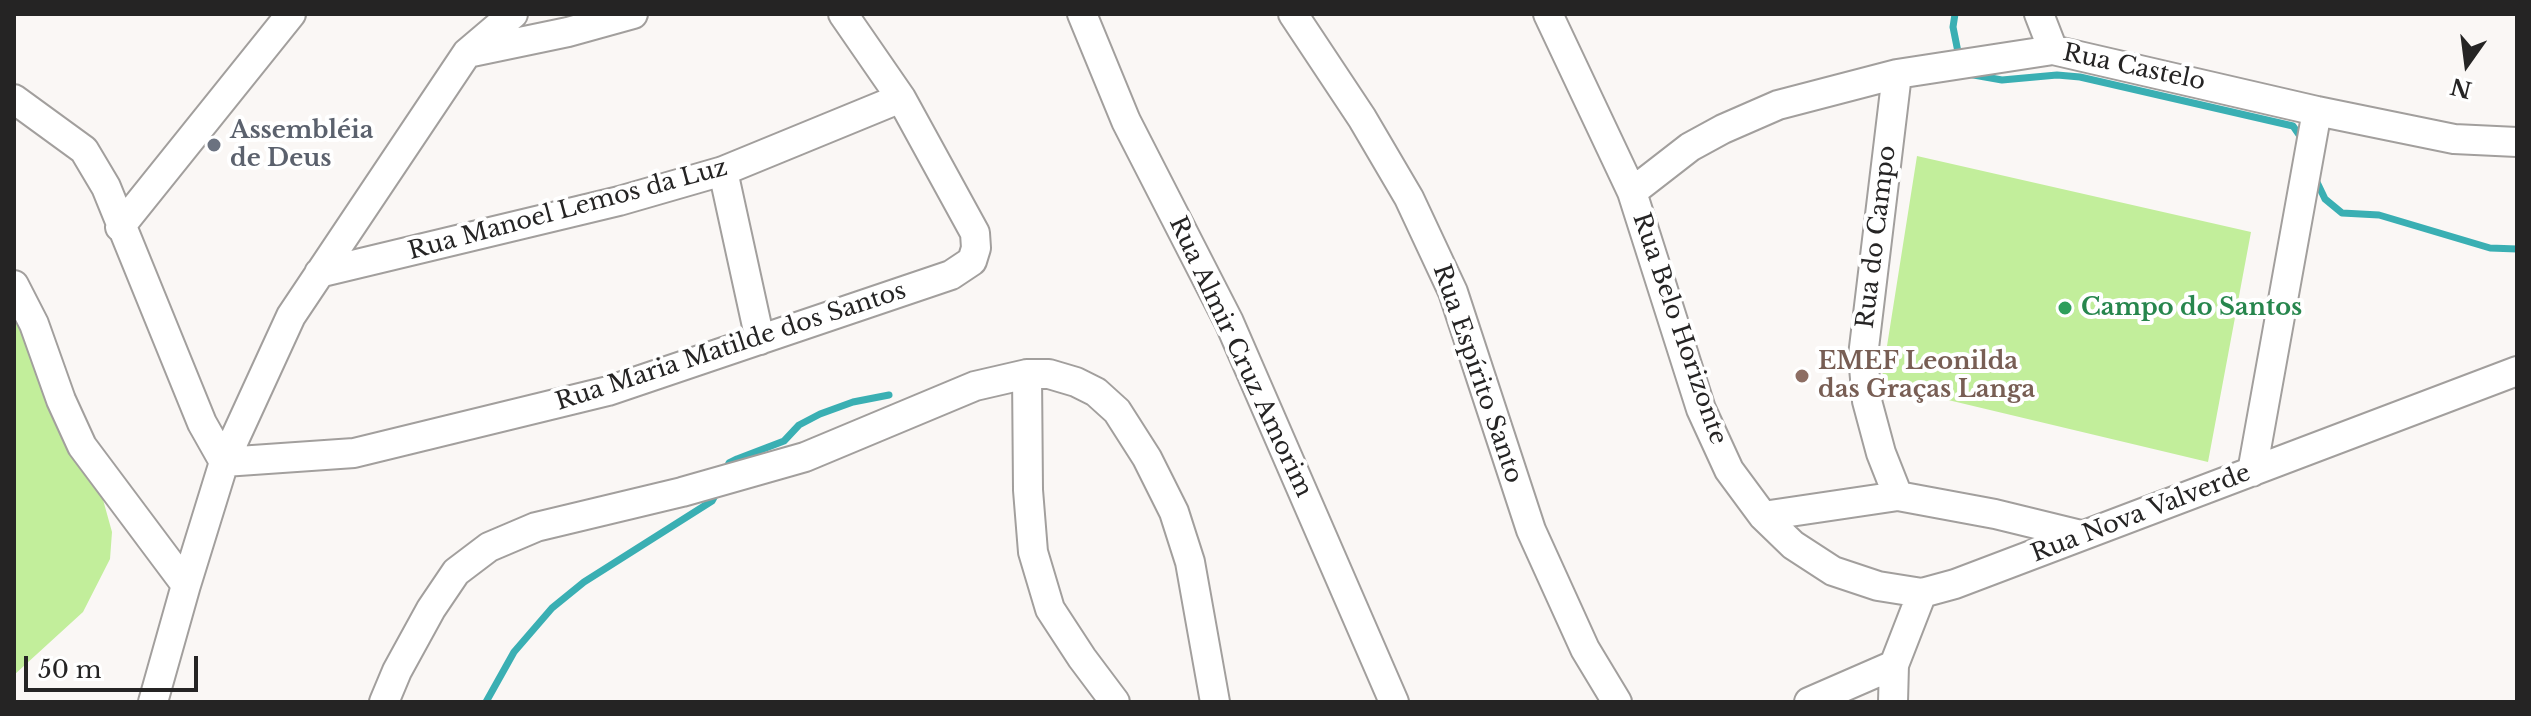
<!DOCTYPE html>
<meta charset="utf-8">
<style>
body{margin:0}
#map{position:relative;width:2531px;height:716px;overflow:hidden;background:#faf7f5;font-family:"Libre Baskerville",serif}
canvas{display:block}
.frame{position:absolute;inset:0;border:16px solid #252424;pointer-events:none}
.north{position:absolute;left:2427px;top:24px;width:80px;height:80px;-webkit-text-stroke:6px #fff;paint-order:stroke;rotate:194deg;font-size:22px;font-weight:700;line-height:32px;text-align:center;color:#252424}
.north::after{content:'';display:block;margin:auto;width:28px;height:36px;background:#252424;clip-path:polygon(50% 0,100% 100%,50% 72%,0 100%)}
.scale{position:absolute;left:24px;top:656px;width:174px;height:36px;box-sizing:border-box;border:4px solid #252424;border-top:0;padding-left:10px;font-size:24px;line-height:28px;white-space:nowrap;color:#252424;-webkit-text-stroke:6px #fff;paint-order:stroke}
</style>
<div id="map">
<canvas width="2531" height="716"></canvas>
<div class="frame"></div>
<div class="north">N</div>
<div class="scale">50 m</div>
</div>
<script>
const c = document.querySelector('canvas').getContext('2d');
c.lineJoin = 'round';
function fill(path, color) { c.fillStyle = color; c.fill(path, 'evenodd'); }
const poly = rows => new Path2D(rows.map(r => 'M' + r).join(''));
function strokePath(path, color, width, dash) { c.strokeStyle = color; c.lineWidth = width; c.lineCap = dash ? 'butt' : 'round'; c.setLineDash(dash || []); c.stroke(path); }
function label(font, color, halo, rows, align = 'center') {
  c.font = font + ' "Libre Baskerville",serif'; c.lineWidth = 8; c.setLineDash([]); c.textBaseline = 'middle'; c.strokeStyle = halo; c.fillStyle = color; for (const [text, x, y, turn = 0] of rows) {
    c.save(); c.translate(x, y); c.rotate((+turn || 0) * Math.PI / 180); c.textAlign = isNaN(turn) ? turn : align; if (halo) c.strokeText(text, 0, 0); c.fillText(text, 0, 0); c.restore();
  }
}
fill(poly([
 [1917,156,2251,232,2208,462,1881,384],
 [14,319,97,478,112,532,110,559,83,612,14,675]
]), '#c2ee9b');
strokePath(poly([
 [1955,14,1953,27,1959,57],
 [1968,74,2002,80,2057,75,2080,77,2293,126,2302,139],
 [2315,178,2325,199,2342,213,2379,215,2490,248,2517,249],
 [725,471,729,463,737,459,784,441,799,425,820,414,853,402,889,395],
 [486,702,514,652,552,608,584,582,712,501,718,490]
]), '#3aafb3', 7);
const minor = poly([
 [1082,14,1126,121,1229,322,1394,702],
 [1293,14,1362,118,1409,198,1453,292,1531,530,1585,649,1617,702],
 [1548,14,1632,192,1701,409,1729,470,1763,516,1793,545,1833,571,1878,586,1922,593,1955,584,2517,371],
 [2039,14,2053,50],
 [472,52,568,32,633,14],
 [1897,74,1863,356,1867,401,1881,453,1898,496,1995,514,2081,535],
 [14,99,84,150,106,187,202,423,224,462,354,453,608,391,951,275,972,261,976,248,975,233,901,98,843,14],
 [723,171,760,340],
 [1632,192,1690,147,1723,129,1778,105,1897,74,2053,50,2317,111,2454,139,2517,142],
 [120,227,291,14],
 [319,273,619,201,723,171,901,98],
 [14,285,34,324,61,400,82,446,186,585],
 [1027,374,1028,490,1033,552,1050,609,1082,658,1115,702],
 [2252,472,2317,111],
 [1763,516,1898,496],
 [153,702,186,585,224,462,291,316,467,53,513,14],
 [384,702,397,671,431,609,456,572,489,547,536,527,682,492,805,457,975,386,1027,374,1049,374,1076,382,1096,392,1117,411,1147,458,1174,512,1190,562,1215,702],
 [1809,702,1894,665],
 [1893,702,1894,665,1922,593]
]);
strokePath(minor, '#a29f9d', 32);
strokePath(minor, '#fff', 28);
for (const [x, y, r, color] of [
 [214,145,8,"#6b7280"],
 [2065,308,8,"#2e9e5b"],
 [1802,376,8,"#8d6e63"]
]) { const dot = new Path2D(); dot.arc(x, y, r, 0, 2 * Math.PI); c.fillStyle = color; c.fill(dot); strokePath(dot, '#fff', 3); }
label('24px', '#252424', '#fff', [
 ["Rua Castelo",2134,68,12],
 ["Rua Manoel Lemos da Luz",568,210,-15],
 ["Rua do Campo",1877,237,-83],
 ["Rua Belo Horizonte",1679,329,71],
 ["Rua Maria Matilde dos Santos",731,347,-18],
 ["Rua Almir Cruz Amorim",1240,357,65],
 ["Rua Espírito Santo",1477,374,71],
 ["Rua Nova Valverde",2141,514,-21]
]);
label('bold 24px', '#5b616d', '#fff', [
 ["Assembléia",230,131],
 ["de Deus",230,159]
], 'left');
label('bold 24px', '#27864d', '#fff', [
 ["Campo do Santos",2081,308]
], 'left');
label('bold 24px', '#785e54', '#fff', [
 ["EMEF Leonilda",1818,362],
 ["das Graças Langa",1818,390]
], 'left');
</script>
